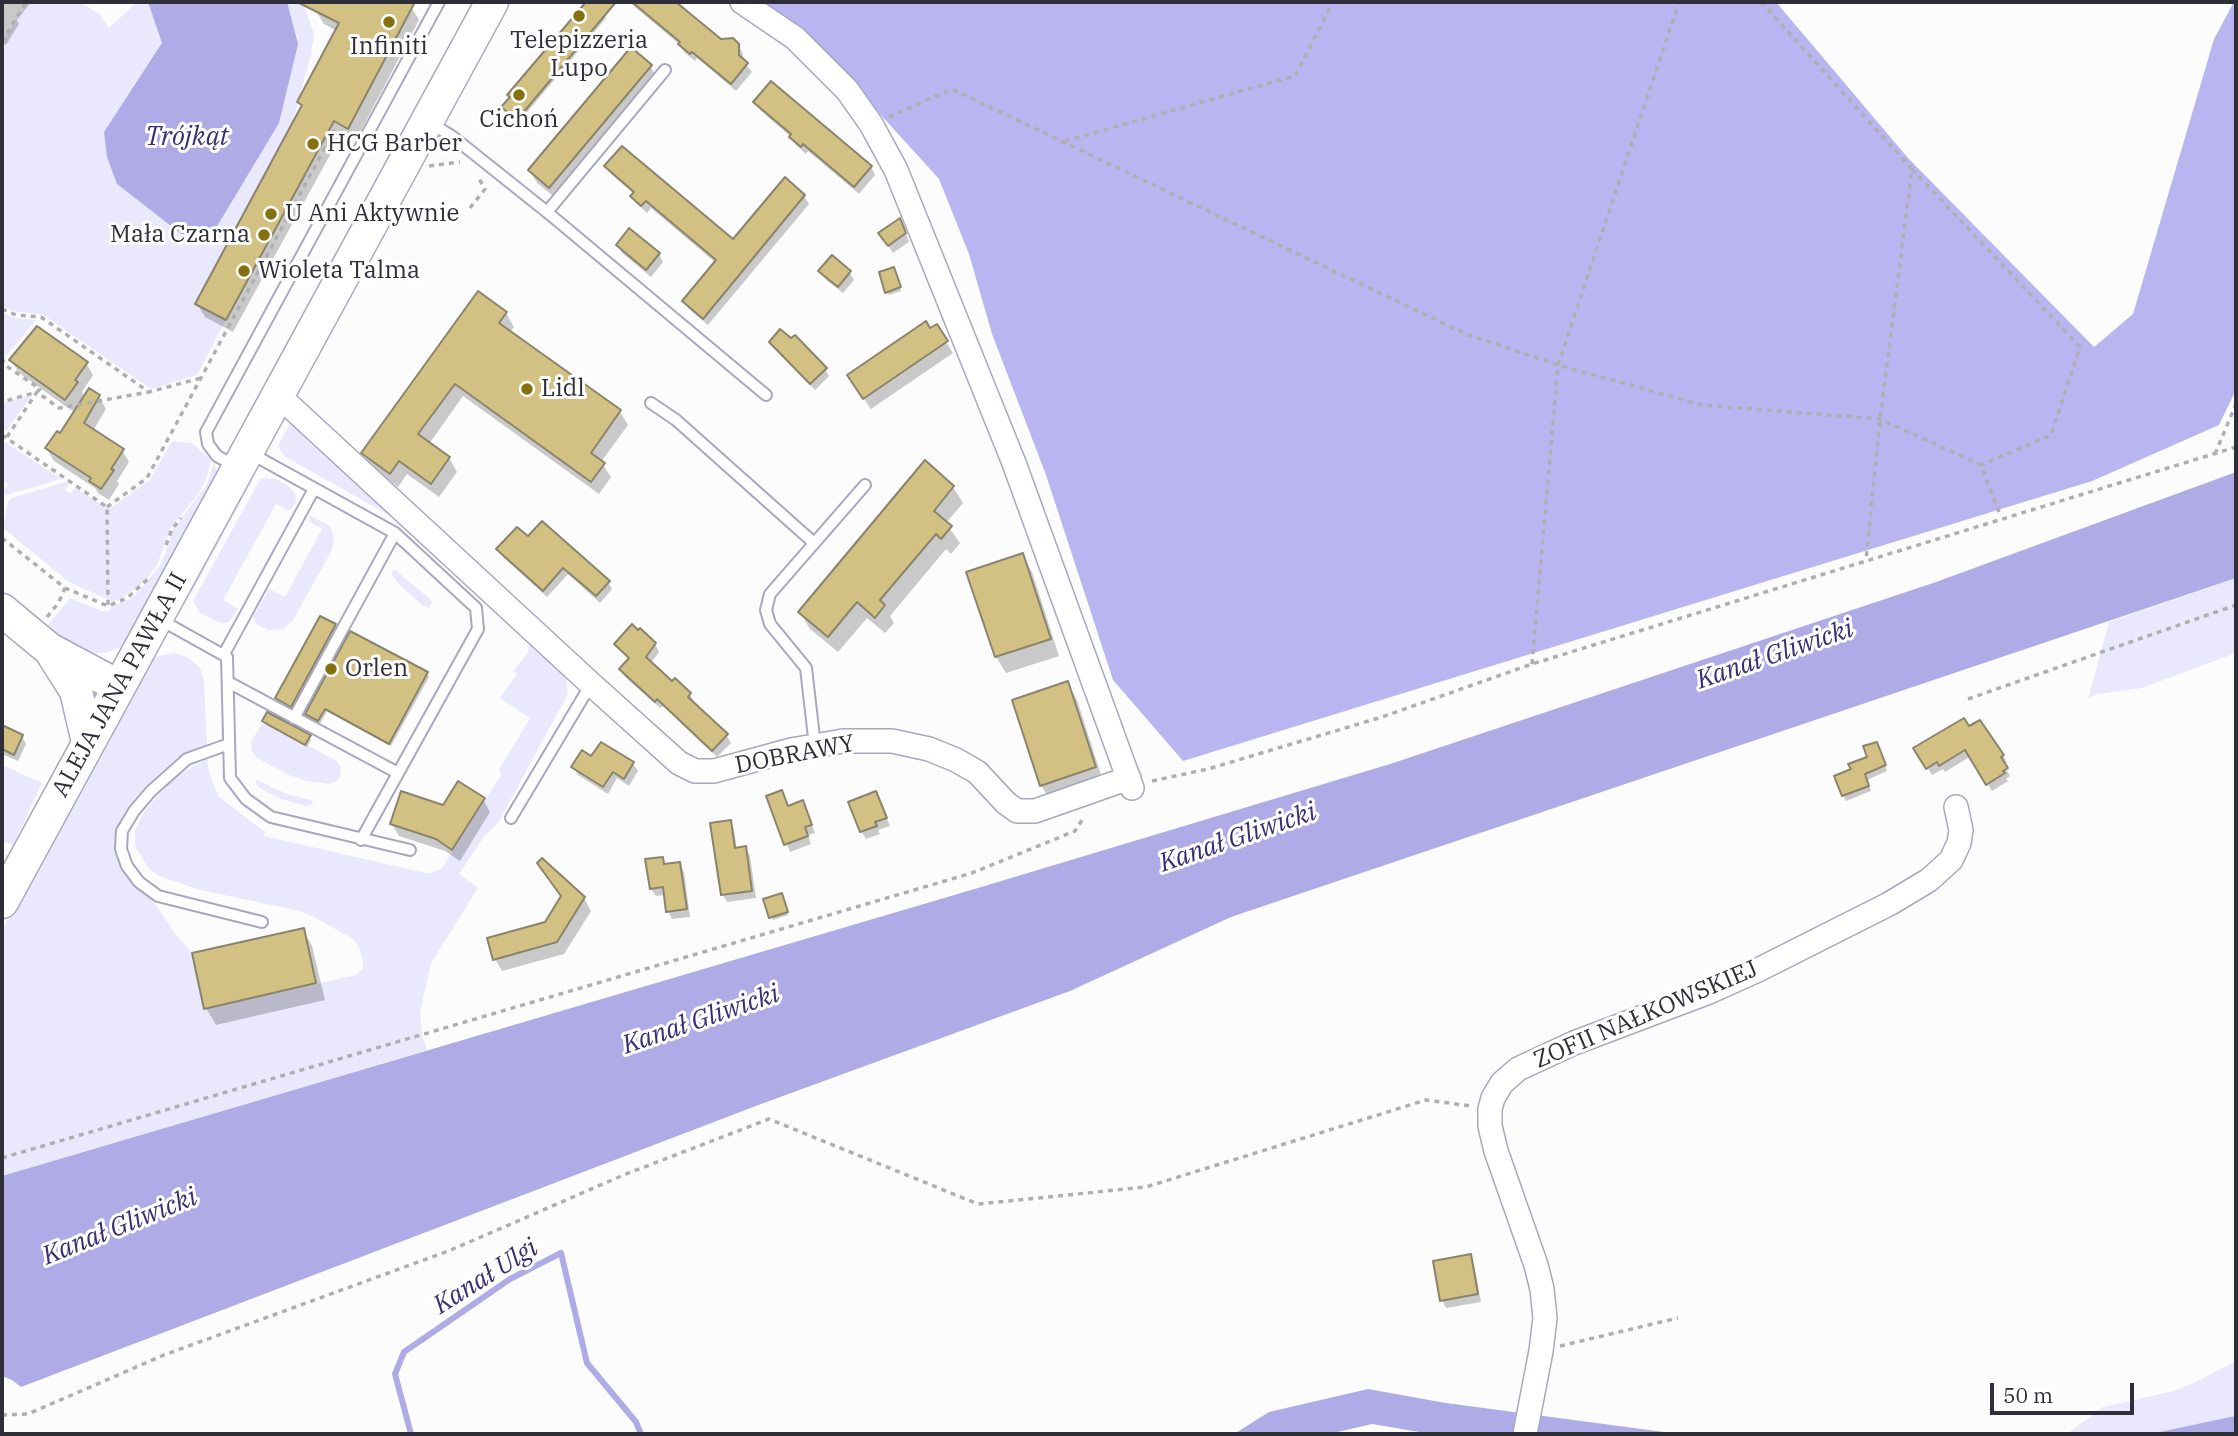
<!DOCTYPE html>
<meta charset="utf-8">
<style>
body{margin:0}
#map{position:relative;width:2238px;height:1436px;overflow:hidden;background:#fcfcfc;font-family:"IBM Plex Serif",serif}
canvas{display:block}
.frame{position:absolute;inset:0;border:4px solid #2e2e38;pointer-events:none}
.scale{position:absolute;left:1990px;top:1383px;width:144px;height:32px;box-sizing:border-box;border:4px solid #2e2e38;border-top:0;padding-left:9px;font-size:21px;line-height:24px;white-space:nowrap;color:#2e2e38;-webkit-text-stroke:5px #fff;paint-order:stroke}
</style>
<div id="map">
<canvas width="2238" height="1436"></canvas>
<div class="frame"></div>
<div class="scale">50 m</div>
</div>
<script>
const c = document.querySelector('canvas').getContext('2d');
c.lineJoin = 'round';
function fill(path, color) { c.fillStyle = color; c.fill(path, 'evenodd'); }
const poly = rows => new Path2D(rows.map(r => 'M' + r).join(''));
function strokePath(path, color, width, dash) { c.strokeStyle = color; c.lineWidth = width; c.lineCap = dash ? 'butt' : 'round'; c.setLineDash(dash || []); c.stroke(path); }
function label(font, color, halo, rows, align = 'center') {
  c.font = font + ' "IBM Plex Serif",serif'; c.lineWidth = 6; c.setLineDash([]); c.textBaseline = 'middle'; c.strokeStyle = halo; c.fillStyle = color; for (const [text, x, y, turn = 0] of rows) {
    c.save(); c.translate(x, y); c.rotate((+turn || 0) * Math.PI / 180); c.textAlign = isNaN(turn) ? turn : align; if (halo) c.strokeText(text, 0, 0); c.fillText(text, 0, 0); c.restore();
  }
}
fill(poly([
 [28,2,81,2,99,14,109,28,137,2,303,2,314,34,311,54,293,122,195,303,226,320,197,375,151,389,42,314,16,312,2,306,2,42],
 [2,313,16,318,36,320,5,357,2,343],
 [32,395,6,431,2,429,2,403],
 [291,422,555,659,566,677,568,694,498,823,485,835,459,874,478,888,431,963,420,1012,422,1035,427,1050,2,1176,2,930,146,663,158,656,175,653,189,658,200,668,204,681,207,746,178,757,145,786,127,808,122,818,117,829,115,848,124,872,130,881,156,905,176,935,192,953,205,1009,356,975,363,969,363,963,360,949,353,939,316,918,300,911,200,890,159,876,149,869,135,846,135,830,146,809,176,776,207,759,210,776,219,797,265,832,264,836,430,874,442,868,501,775,499,770,530,718,500,698,517,674,513,671,528,653,529,644,525,638,399,521,284,456,278,446],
 [172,441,192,443,211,460,207,477,199,493,170,529,157,565,145,581,121,599,107,603,107,599,69,582,3,528,8,502,12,498,65,482,69,484,65,490,70,494,75,488,109,509,150,480],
 [5,442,61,479,6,495,3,491,8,484,3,480,2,482,2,446],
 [214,463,217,473,216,485,125,645,106,653,89,653,77,650,43,631,70,598,102,611,108,611,113,606,130,599,138,592,159,567,165,554,172,531,207,484],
 [261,478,276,479,287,485,295,493,296,503,289,511,276,504,223,600,238,609,229,622,223,623,215,621,200,613,193,601],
 [253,479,191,594,190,586,246,483],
 [311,516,330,526,334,537,332,550,293,620,284,629,268,630,256,624,253,617,269,589,285,597,322,529,308,521],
 [394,569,430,599,432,602,429,608,423,606,398,583,391,574],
 [2236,578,2236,653,2142,688,2097,694,2088,699,2109,622],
 [264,722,337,761,341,768,340,777,335,782,329,784,306,781,289,775,257,758,252,751,251,741],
 [2,765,42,783,13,845,2,841],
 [257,780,287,794,312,800,313,804,306,806,281,799,258,787,255,782],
 [2236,1361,2236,1416,2150,1434,2067,1434,2103,1407,2174,1391,2196,1382]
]), '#e9e8fd');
fill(poly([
 [764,2,1776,2,1908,158,2094,347,2133,314,2214,39,2234,2,2236,2,2236,390,2219,425,2092,481,1183,761,1113,680,1046,475,992,334,969,254,939,179,841,71,786,17]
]), '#b9b5f1');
fill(poly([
 [148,2,287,2,298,44,279,123,210,238,202,244,193,243,117,184,107,157,104,132,162,43],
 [2236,472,2236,578,1231,917,1070,991,761,1104,21,1387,12,1380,2,1376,2,1176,978,888,1390,764,1936,582],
 [1368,1389,1446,1403,1679,1434,1431,1434,1372,1424,1329,1434,1234,1434,1269,1412],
 [2235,1416,2236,1416,2236,1434,2150,1434]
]), '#afabe7');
fill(poly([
 [2,2,31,2,17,20,19,24,6,45,2,42],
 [321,2,401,2,411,7,419,20,356,140,342,133,233,332,205,317,197,304,303,108,299,102,337,31,324,24,316,11],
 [589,2,606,18,519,122,503,108,511,99,510,95],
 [629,2,673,2,720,41,738,45,743,54,742,60,752,72,736,91,697,58,695,61,684,52,679,44],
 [650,66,657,78,557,199,537,183,530,171],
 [755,102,871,167,875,175,859,194,808,151,806,154,796,145,791,137,760,110],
 [606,167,734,241,804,196,809,204,708,325,689,309,684,301,716,263,651,208,647,213,637,204,632,197,634,194,611,174],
 [904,228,909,242,893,253,885,241],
 [618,245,659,254,663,262,651,277,622,253],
 [821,271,849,272,854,280,843,293,825,279],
 [895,272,901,291,889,295,887,292],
 [506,313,514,327,510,332,620,412,628,425,601,462,611,477,599,494,463,396,429,444,449,458,457,472,439,497,407,474,398,487,371,466,363,453],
 [936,326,953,353,871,409,856,387],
 [771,343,825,369,829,376,815,390,775,349],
 [11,360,86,363,93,375,82,392,85,398,99,396,106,409,93,431,122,450,129,462,117,481,119,484,109,500,98,493,95,488,54,461,47,449,60,435,75,413,18,372],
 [953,487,963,503,946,523,960,543,951,554,946,549,890,616,894,623,885,633,867,618,838,652,810,629,800,612],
 [528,539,608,582,612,589,600,603,568,574,547,597,503,557,499,550],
 [1022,555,1032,572,1059,656,1006,673,996,657,969,573],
 [335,626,337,629,293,709,279,701,277,698],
 [655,644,659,652,651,663,672,683,690,694,694,702,693,703,726,735,731,743,717,757,663,706,660,708,625,677,621,669,629,660,616,645],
 [427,673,429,677,391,746,327,711,320,724,309,718,307,714],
 [1067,683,1077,700,1104,784,1051,802,1041,785],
 [264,721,309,737,311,740,307,747,266,725],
 [2,727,22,736,26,744,18,761,2,754],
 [1968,729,2003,755,2007,763,2004,765,2010,776,2006,779,2008,781,1992,791,1971,756,1945,772,1943,769,1932,775,1916,749],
 [601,744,633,764,638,771,629,786,617,778,608,794,578,775,573,767,592,759],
 [1879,749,1887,771,1867,780,1871,791,1846,801,1843,795,1853,771],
 [876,793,890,826,878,830,880,834,866,839,861,831],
 [768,797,788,807,806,810,815,833,808,835,811,844,790,852],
 [483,799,490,812,460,861,445,851,399,836,392,824,444,807],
 [730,822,734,830,737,850,745,848,750,856,756,898,727,902,723,895],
 [662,859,666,866,679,864,684,872,690,917,672,919,668,911,666,895,656,896,651,889],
 [539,864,584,898,591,911,564,954,502,971,495,959,546,924,562,897],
 [783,898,788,915,773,920,771,917],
 [303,930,312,946,325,1000,216,1025,206,1008],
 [1470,1256,1474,1264,1481,1302,1446,1308,1442,1300]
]), '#0003');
strokePath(poly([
 [411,1434,395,1374,404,1352,510,1279,561,1253,587,1363,636,1422,641,1434]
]), '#afabe7', 6);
const building = poly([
 [297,2,415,2,348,129,334,121,226,320,195,304,302,105,297,102,339,23,297,2],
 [586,2,616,2,517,120,501,107,510,97,507,95,586,2],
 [632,2,676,2,721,39,733,38,739,44,739,55,748,63,731,84,692,52,690,54,678,44,680,42,632,2],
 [631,47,652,65,549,188,528,170,631,47],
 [771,81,872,166,854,187,803,144,801,147,789,137,791,134,753,102,771,81],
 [622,146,733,239,785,177,805,195,703,319,682,301,716,260,646,201,641,206,630,196,634,192,604,166,622,146],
 [900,218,906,233,888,246,878,233,900,218],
 [629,228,660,253,646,270,616,245,629,228],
 [832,255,851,271,838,287,818,271,832,255],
 [894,267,901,287,885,293,879,272,894,267],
 [478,291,507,312,499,323,621,410,591,453,605,463,591,482,455,384,418,434,450,457,431,484,399,461,390,474,361,453,478,291],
 [926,321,930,328,937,324,948,341,863,399,847,375,926,321],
 [37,326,88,362,75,380,78,382,65,400,9,360,37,326],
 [780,329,791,338,795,335,827,368,810,384,769,342,780,329],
 [89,388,100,395,84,423,124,449,111,469,114,470,101,489,89,481,91,478,45,448,57,431,60,433,89,388],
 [925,460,954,486,934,511,952,526,941,539,936,534,880,600,885,605,875,618,857,602,828,637,798,612,925,460],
 [542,521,610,581,596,596,563,568,543,591,496,549,517,527,528,536,542,521],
 [1023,553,1051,639,995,657,966,572,1023,553],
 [320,616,336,624,291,707,275,698,320,616],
 [632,624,638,630,640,628,656,643,646,657,672,681,675,678,691,693,688,697,728,734,712,751,657,699,655,702,619,669,629,658,614,644,632,624],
 [350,631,428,672,389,744,325,709,318,721,305,714,350,631],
 [1068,681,1096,767,1040,786,1012,700,1068,681],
 [267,712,311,735,305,745,262,721,267,712],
 [1964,718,1969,726,1980,720,2004,755,2001,757,2008,768,2003,771,2005,773,1986,785,1965,750,1939,766,1937,762,1926,769,1913,748,1964,718],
 [2,725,23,735,14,755,2,749,2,725],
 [601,742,634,762,624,779,613,772,603,787,571,767,582,750,591,756,601,742],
 [1877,742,1886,765,1865,774,1869,786,1842,796,1834,776,1851,769,1848,764,1867,757,1863,746,1877,742],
 [458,781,485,798,452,850,436,839,390,824,401,791,443,805,458,781],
 [782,790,788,806,803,800,812,825,805,827,808,836,784,845,766,796,782,790],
 [876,791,887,818,875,822,877,826,860,832,848,802,876,791],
 [731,820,735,848,746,846,752,891,721,895,710,823,731,820],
 [663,857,664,864,680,862,687,909,666,912,663,887,650,889,645,859,663,857],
 [542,858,585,897,557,942,493,960,487,938,545,922,561,896,537,863,542,858],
 [782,893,788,912,769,918,763,899,782,893],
 [304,928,316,983,204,1009,192,953,304,928],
 [1471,1254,1478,1294,1440,1301,1433,1261,1471,1254]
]);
fill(building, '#d2c182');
strokePath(building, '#8b846c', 2);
const lane = poly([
 [429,122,453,137,547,212,766,395],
 [547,212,665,70],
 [651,403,676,420,814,543],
 [250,453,395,533,476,608,478,629,361,840],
 [237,467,217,456,208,444,206,432,439,2],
 [159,619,227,657,230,778,246,799,271,817,410,850],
 [224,654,314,489],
 [228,682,398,773],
 [294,718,395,533],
 [229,744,187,759,151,791,134,811,122,831,121,849,127,866,139,882,158,896,262,922],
 [815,746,806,668,770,624,766,610,770,594,865,485],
 [511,818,591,684]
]);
const street = poly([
 [742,2,795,38,847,90,871,124,896,170,1014,463,1132,788],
 [278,395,591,684,679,763,695,771,714,771,791,750,843,741,892,741,929,749,956,760,977,772,1006,803,1017,811,1035,811,1129,778],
 [1525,1434,1541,1351,1545,1318,1542,1289,1536,1265,1496,1151,1490,1126,1490,1109,1493,1098,1502,1083,1518,1069,1574,1043,1709,992,1758,970,1889,904,1929,880,1951,860,1959,843,1961,830,1956,807]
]);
const secondary = poly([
 [2,610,49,649,118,686],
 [52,653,76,691,88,742],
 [2,902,492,2]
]);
strokePath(lane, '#a8a7c0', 14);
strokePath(street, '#a8a7c0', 26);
strokePath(secondary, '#a8a7c0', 35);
strokePath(poly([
 [1761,2,1912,169,1880,419,1866,560],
 [2,42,26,2],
 [889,117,952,89,1466,334,1558,365,1702,405,1880,419,1981,465,1999,512],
 [1065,141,1295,76,1333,2],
 [429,166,460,162],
 [1912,169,2080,347,2051,435,1981,465],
 [470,208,485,189,478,177],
 [2,309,16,315,41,317,149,392,201,378],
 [2,358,5,365,40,389,37,392,2,402],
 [2,435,107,507,108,606],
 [7,437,37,392,59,408,149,392],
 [2215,454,2236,404],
 [107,507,147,478,334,131,349,139],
 [2,538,65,588,108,606,127,598,148,579],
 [166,545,172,529,181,518],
 [47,617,59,602,65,588],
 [1532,664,1558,365,1679,2],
 [1968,699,2236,605],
 [1152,781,1208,769,1382,717,1532,664,2236,447],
 [2,1158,972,873,1075,831,1084,817],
 [1560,1346,1678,1318],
 [2,1415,28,1414,164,1355,451,1250,626,1174,769,1119,978,1204,1146,1187,1426,1100,1471,1106]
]), '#afafb2', 3.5, [5, 5]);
strokePath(lane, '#fff', 10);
strokePath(street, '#fff', 23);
strokePath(secondary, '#fff', 32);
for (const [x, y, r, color] of [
 [579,16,7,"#857010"],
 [389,22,7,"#857010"],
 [519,95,7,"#857010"],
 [313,144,7,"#857010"],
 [271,214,7,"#857010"],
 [264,235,7,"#857010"],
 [244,271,7,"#857010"],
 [527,389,7,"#857010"],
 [331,669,7,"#857010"]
]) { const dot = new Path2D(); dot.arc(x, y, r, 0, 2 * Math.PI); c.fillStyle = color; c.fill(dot); strokePath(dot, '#fff', 2.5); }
label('24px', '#2e2e38', '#fff', [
 ["Telepizzeria",579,41,"center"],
 ["Lupo",579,69,"center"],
 ["Infiniti",389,47,"center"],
 ["Cichoń",519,120,"center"],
 ["HCG Barber",327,144],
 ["U Ani Aktywnie",285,214],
 ["Mała Czarna",250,235,"right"],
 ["Wioleta Talma",258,271],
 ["Lidl",541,389],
 ["Orlen",345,669]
], 'left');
label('24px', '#2e2e38', '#fff', [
 ["ALEJA JANA PAWŁA II",120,685,-61],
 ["DOBRAWY",795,755,-11],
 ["ZOFII NAŁKOWSKIEJ",1646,1015,-23]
]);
label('italic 26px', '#3a2e73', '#fff', [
 ["Trójkąt",187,137],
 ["Kanał Gliwicki",1775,655,-19],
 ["Kanał Gliwicki",1238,838,-19],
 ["Kanał Gliwicki",701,1020,-19],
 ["Kanał Gliwicki",120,1227,-22],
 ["Kanał Ulgi",486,1277,-32]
]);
</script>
